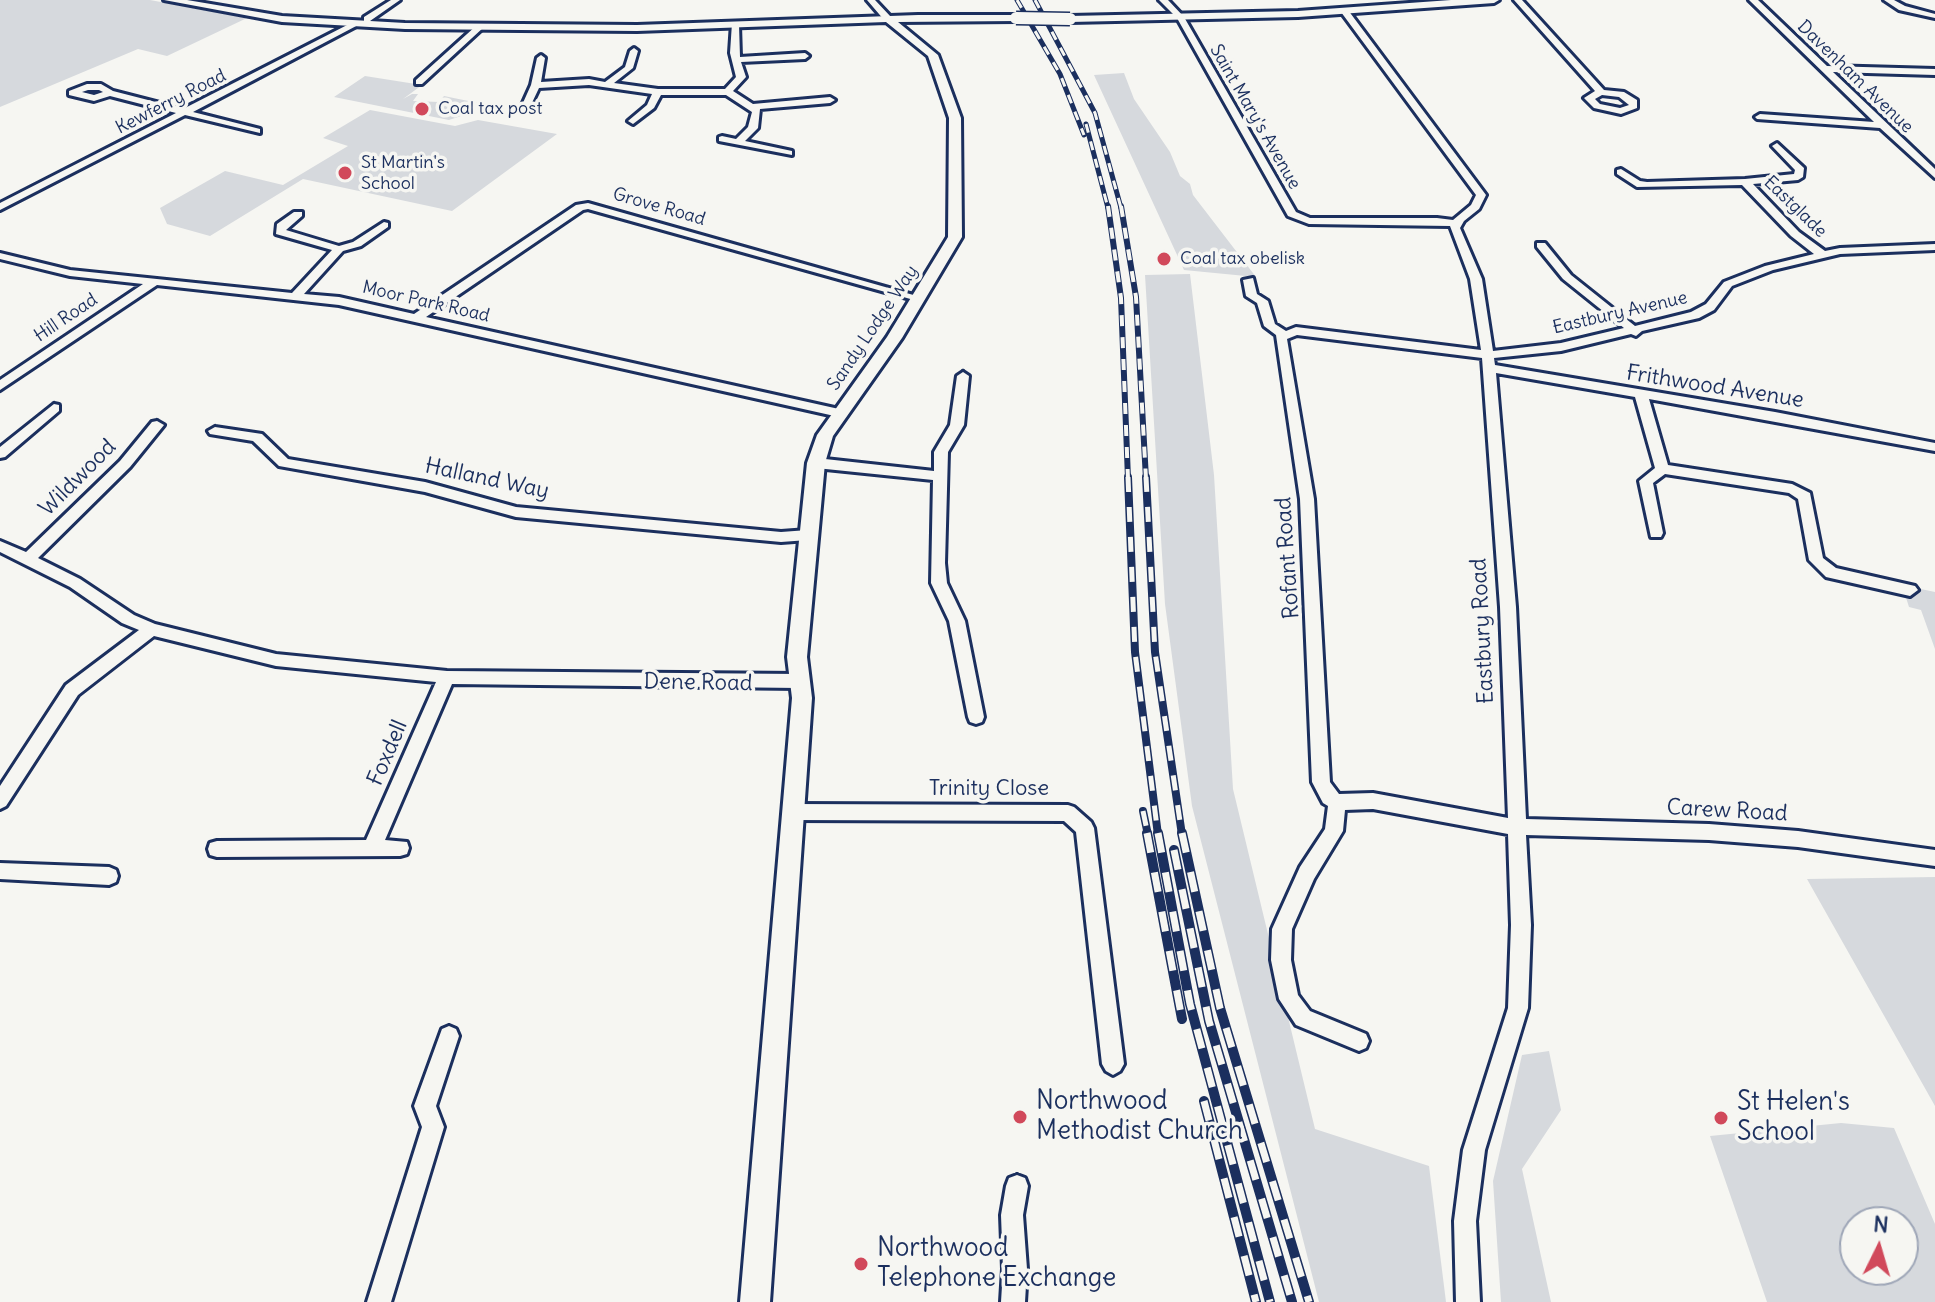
<!DOCTYPE html>
<style>
body{margin:0}
#map{position:relative;width:1935px;height:1302px;overflow:hidden;background:#f6f6f2;font-family:Delius,sans-serif}
canvas{display:block}
.north{position:absolute;left:1839px;top:1206px;width:80px;height:80px;box-sizing:border-box;background:#f6f6f2;border:2px solid #9ea6b7;border-radius:50%;rotate:5deg;font-size:22px;font-weight:700;line-height:32px;text-align:center;color:#1b2f5e}
.north::after{content:'';display:block;margin:auto;width:28px;height:36px;background:#d1495b;clip-path:polygon(50% 0,100% 100%,50% 72%,0 100%)}
</style>
<div id="map">
<canvas width="1935" height="1302"></canvas>
<div class="north">N</div>
</div>
<script>
const c = document.querySelector('canvas').getContext('2d');
c.lineJoin = 'round';
function fill(path, color) { c.fillStyle = color; c.fill(path, 'evenodd'); }
const poly = rows => new Path2D(rows.map(r => 'M' + r).join(''));
function strokePath(path, color, width, dash) { c.strokeStyle = color; c.lineWidth = width; c.lineCap = dash ? 'butt' : 'round'; c.setLineDash(dash || []); c.stroke(path); }
function label(font, color, halo, rows, align = 'center') {
  c.font = font + ' Delius,sans-serif'; c.lineWidth = 7; c.setLineDash([]); c.textBaseline = 'middle'; c.strokeStyle = halo; c.fillStyle = color; for (const [text, x, y, turn = 0] of rows) {
    c.save(); c.translate(x, y); c.rotate((+turn || 0) * Math.PI / 180); c.textAlign = isNaN(turn) ? turn : align; if (halo) c.strokeText(text, 0, 0); c.fillText(text, 0, 0); c.restore();
  }
}
fill(poly([
 [0,0,150,0,247,18,167,56,138,49,0,107],
 [1124,73,1134,99,1170,152,1180,176,1190,184,1193,195,1256,277,1184,270,1094,75],
 [365,76,422,85,403,99,412,94,418,94,413,101,439,102,444,96,478,103,470,113,449,120,334,97],
 [370,110,455,126,478,120,557,134,452,211,303,179,210,236,167,224,160,208,225,171,283,185,348,146,323,138],
 [1190,274,1214,475,1233,789,1315,1129,1429,1166,1446,1302,1319,1302,1192,806,1165,604,1145,275],
 [1902,585,1935,592,1935,649,1921,610,1909,607],
 [1935,877,1935,1106,1807,879],
 [1549,1051,1561,1110,1522,1169,1551,1302,1501,1302,1493,1181,1522,1055],
 [1841,1123,1894,1128,1935,1224,1935,1302,1767,1302,1710,1136],
 [1855,1222,1903,1222,1903,1270,1855,1270]
]), '#d6d9dd');
const minor = poly([
 [391,0,400,0,370,21,364,21,364,17,391,0],
 [867,0,875,0,891,17,891,21,885,21,867,0],
 [1159,0,1168,0,1184,17,1296,212,1310,218,1437,218,1453,220,1471,205,1476,195,1341,12,1348,10,1486,195,1479,209,1464,221,1460,228,1482,279,1493,351,1561,343,1624,328,1563,279,1537,247,1537,243,1545,243,1571,275,1635,326,1691,312,1706,304,1724,282,1765,266,1814,254,1791,236,1742,185,1637,187,1617,174,1617,170,1621,169,1640,181,1647,182,1745,179,1794,174,1795,170,1772,146,1777,143,1804,168,1803,177,1798,180,1753,184,1799,232,1825,251,1840,248,1935,244,1935,250,1840,254,1773,270,1732,286,1714,310,1699,318,1642,331,1636,336,1631,334,1561,351,1494,358,1495,365,1775,412,1935,443,1935,451,1649,399,1668,465,1792,484,1810,493,1823,558,1836,568,1915,586,1918,590,1910,596,1826,577,1809,560,1798,499,1789,493,1665,474,1653,483,1663,533,1661,537,1651,537,1639,481,1655,468,1635,397,1496,373,1516,607,1526,819,1709,824,1798,831,1935,850,1935,866,1798,847,1709,840,1526,835,1531,925,1528,1008,1485,1150,1476,1221,1480,1302,1456,1302,1454,1221,1463,1150,1508,1008,1511,925,1508,834,1373,809,1345,810,1343,831,1314,879,1292,929,1291,960,1298,995,1310,1011,1366,1034,1369,1041,1366,1048,1359,1051,1296,1025,1279,999,1271,960,1272,929,1300,867,1325,829,1328,806,1323,803,1312,782,1300,499,1276,335,1264,326,1257,303,1246,296,1243,280,1253,278,1257,294,1268,301,1275,324,1286,331,1296,327,1481,350,1470,279,1450,226,1309,224,1288,216,1177,18,1159,0],
 [1297,335,1482,358,1500,607,1508,818,1373,793,1339,794,1330,782,1314,499,1287,339,1297,335],
 [1514,0,1522,0,1604,90,1624,92,1637,100,1637,108,1621,114,1594,108,1584,98,1595,91,1514,0],
 [1602,95,1619,97,1629,105,1620,108,1600,104,1595,99,1602,95],
 [1749,0,1758,0,1827,66,1935,69,1935,75,1833,72,1935,169,1935,178,1880,128,1757,119,1755,117,1760,114,1874,122,1749,0],
 [1884,0,1894,0,1905,6,1935,14,1935,18,1899,10,1884,0],
 [353,22,360,24,193,112,260,129,260,133,185,115,0,210,0,203,176,113,110,96,94,101,69,95,69,91,87,84,101,84,113,91,183,109,353,22],
 [88,90,99,90,103,92,94,95,82,92,88,90],
 [732,23,739,25,740,57,805,53,809,56,805,59,741,62,746,77,733,91,753,104,830,97,835,100,830,103,760,109,758,128,745,141,792,151,792,155,719,141,719,137,722,136,736,139,748,127,752,112,726,95,661,95,654,108,633,124,628,121,647,105,652,94,589,85,539,88,530,107,522,105,531,85,537,58,541,55,545,58,541,82,589,79,605,82,625,67,630,51,634,48,638,51,633,68,614,83,658,89,725,89,736,77,730,53,732,23],
 [477,25,484,27,422,84,416,84,416,80,477,25],
 [588,203,924,298,914,300,588,209,583,210,426,317,839,409,844,410,844,416,839,417,339,305,157,285,0,390,0,380,143,284,70,276,0,259,0,253,70,270,292,293,332,250,276,234,277,224,294,212,302,212,302,216,286,230,339,246,353,242,384,222,388,223,388,227,361,246,343,251,304,294,339,297,414,314,576,205,588,203],
 [963,372,969,376,964,425,948,452,945,563,947,583,965,621,984,717,982,722,976,724,970,722,968,717,949,621,931,583,933,480,816,468,809,463,816,458,934,471,934,452,950,425,957,376,963,372],
 [54,404,59,405,59,411,5,457,0,458,0,447,54,404],
 [157,421,164,425,130,467,38,558,80,579,134,615,155,624,276,654,447,671,799,674,805,676,807,681,805,686,799,688,452,684,385,840,407,842,409,848,407,854,400,856,217,857,210,855,208,849,210,843,217,841,366,840,436,682,276,666,154,636,78,695,6,806,0,809,0,786,66,685,139,630,122,623,70,587,0,552,0,541,26,552,120,461,152,422,157,421],
 [215,427,262,434,288,459,425,482,516,507,781,532,808,530,815,535,808,540,781,542,516,517,425,492,279,466,253,441,210,434,208,431,215,427],
 [792,804,1068,805,1074,807,1091,822,1094,828,1124,1064,1120,1071,1113,1075,1106,1071,1102,1064,1076,832,1064,821,792,820,786,818,783,812,786,806,792,804],
 [0,863,109,867,116,870,118,876,116,882,109,885,0,879,0,863],
 [449,1026,456,1029,459,1036,436,1106,444,1127,391,1302,367,1302,422,1127,414,1106,442,1029,449,1026],
 [1017,1175,1025,1178,1028,1186,1023,1215,1027,1269,1025,1302,1001,1302,1003,1269,1001,1215,1006,1186,1009,1178,1017,1175]
]);
const tertiary = poly([
 [164,0,187,0,282,16,405,23,637,25,918,15,1016,15,1021,18,1016,21,898,22,938,55,961,118,962,237,902,338,833,436,825,463,807,657,812,698,770,1302,740,1302,792,698,787,657,807,463,817,435,887,337,948,237,949,118,928,56,886,22,637,31,405,29,282,22,164,0],
 [1451,0,1499,0,1494,3,1298,17,1070,22,1065,19,1070,16,1298,11,1451,0]
]);
strokePath(minor, '#1b2f5e', 6);
strokePath(tertiary, '#1b2f5e', 6);
fill(minor, '#f6f6f2');
fill(tertiary, '#f6f6f2');
const railFar3 = poly([
 [1017,0,1060,74,1084,135],
 [1035,0,1095,113,1121,208],
 [1086,124,1108,208]
]);
const railFar2 = poly([
 [1108,206,1121,298,1128,479],
 [1121,206,1136,297,1146,479]
]);
const railFar1 = poly([
 [1128,477,1135,652,1158,835],
 [1146,477,1155,652,1182,835],
 [1143,811,1148,835]
]);
const rail = poly([
 [1147,833,1182,1019],
 [1158,833,1190,1004,1270,1302],
 [1182,833,1220,1008,1309,1302],
 [1174,850,1209,1021,1292,1302],
 [1204,1101,1256,1302]
]);
strokePath(railFar3, '#1b2f5e', 5);
strokePath(railFar2, '#1b2f5e', 6);
strokePath(railFar1, '#1b2f5e', 8);
strokePath(rail, '#1b2f5e', 10);
strokePath(railFar3, '#f6f6f2', 3, [9]);
strokePath(railFar2, '#f6f6f2', 4, [11]);
strokePath(railFar1, '#f6f6f2', 5, [15]);
strokePath(rail, '#f6f6f2', 7, [20]);
const tertiaryBridge = poly([
 [1016,18,1070,19]
]);
strokePath(tertiaryBridge, '#1b2f5e', 15, []);
strokePath(tertiaryBridge, '#f6f6f2', 12);
for (const [x, y, r, color] of [
 [422,109,8,"#d1495b"],
 [345,173,8,"#d1495b"],
 [1164,259,8,"#d1495b"],
 [1020,1117,8,"#d1495b"],
 [1721,1118,8,"#d1495b"],
 [861,1264,8,"#d1495b"]
]) { const dot = new Path2D(); dot.arc(x, y, r, 0, 2 * Math.PI); c.fillStyle = color; c.fill(dot); strokePath(dot, '#f6f6f2', 3); }
label('18px', '#1b2f5e', '#f6f6f2', [
 ["Davenham Avenue",1855,77,44],
 ["Kewferry Road",171,102,-27],
 ["Saint Mary's Avenue",1255,117,60],
 ["Grove Road",659,207,16],
 ["Eastglade",1795,207,44],
 ["Moor Park Road",426,302,13],
 ["Eastbury Avenue",1620,313,-13],
 ["Hill Road",66,318,-34],
 ["Sandy Lodge Way",873,328,-56]
]);
label('18px', '#1b2f5e', '#f6f6f2', [
 ["Coal tax post",438,109],
 ["St Martin's",361,163],
 ["School",361,184],
 ["Coal tax obelisk",1180,259]
], 'left');
label('22px', '#1b2f5e', '#f6f6f2', [
 ["Frithwood Avenue",1715,387,9],
 ["Wildwood",78,478,-45],
 ["Halland Way",487,479,12],
 ["Rofant Road",1288,558,-94],
 ["Eastbury Road",1483,631,-93],
 ["Dene Road",698,683,1],
 ["Foxdell",388,753,-67],
 ["Trinity Close",989,789],
 ["Carew Road",1727,811,3]
]);
label('26px', '#1b2f5e', '#f6f6f2', [
 ["Northwood",1036,1102],
 ["Methodist Church",1036,1132],
 ["St Helen's",1737,1103],
 ["School",1737,1133],
 ["Northwood",877,1249],
 ["Telephone Exchange",877,1279]
], 'left');
</script>
